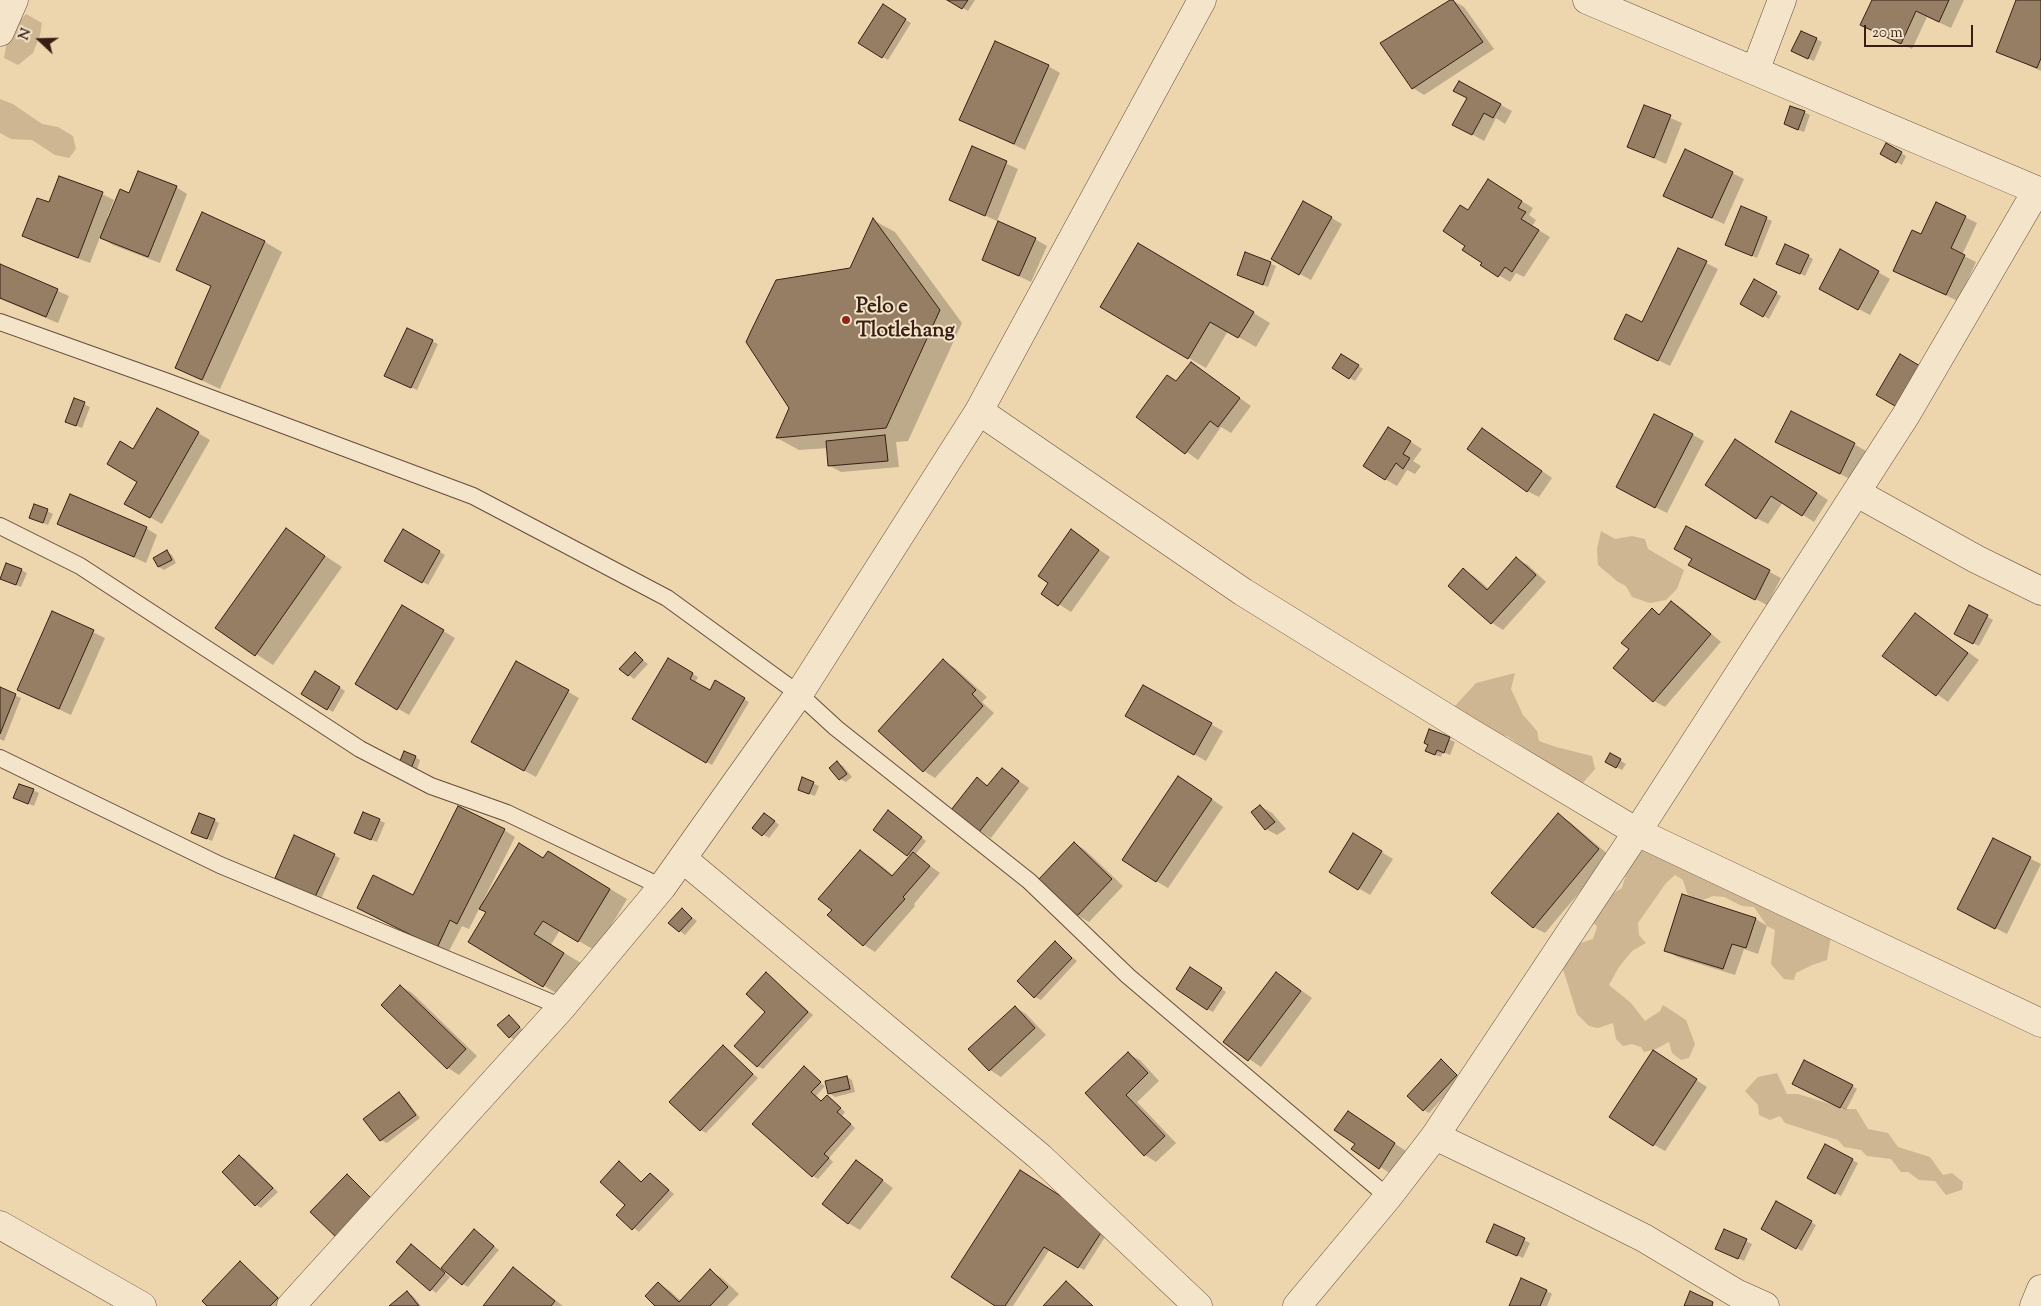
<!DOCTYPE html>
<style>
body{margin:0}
#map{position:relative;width:2041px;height:1306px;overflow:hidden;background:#edd5ad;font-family:"Sorts Mill Goudy",serif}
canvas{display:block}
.north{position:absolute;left:15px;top:15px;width:50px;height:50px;-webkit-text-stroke:4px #f3e4ca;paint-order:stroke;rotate:291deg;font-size:14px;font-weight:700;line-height:20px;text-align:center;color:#371f15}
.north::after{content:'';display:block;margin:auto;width:18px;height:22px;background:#371f15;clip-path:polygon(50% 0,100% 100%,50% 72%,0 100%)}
.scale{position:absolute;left:1864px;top:25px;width:109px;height:22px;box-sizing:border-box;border:2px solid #371f15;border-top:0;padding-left:6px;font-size:15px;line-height:18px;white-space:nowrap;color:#371f15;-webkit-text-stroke:4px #f3e4ca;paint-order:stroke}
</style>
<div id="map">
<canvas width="2041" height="1306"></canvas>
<div class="north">N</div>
<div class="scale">20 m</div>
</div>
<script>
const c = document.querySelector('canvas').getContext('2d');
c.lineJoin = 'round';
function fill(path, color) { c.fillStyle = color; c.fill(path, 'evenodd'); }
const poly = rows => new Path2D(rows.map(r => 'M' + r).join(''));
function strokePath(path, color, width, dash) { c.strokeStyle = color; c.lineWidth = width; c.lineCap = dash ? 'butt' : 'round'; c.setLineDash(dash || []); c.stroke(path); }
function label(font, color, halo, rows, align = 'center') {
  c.font = font + ' "Sorts Mill Goudy",serif'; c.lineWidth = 4; c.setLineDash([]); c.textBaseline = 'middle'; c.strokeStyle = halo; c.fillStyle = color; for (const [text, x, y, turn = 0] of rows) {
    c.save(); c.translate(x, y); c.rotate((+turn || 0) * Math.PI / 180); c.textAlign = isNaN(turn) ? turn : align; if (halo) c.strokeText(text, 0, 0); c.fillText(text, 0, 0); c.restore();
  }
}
fill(poly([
 [26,14,42,23,40,35,33,53,18,65,4,58,9,32],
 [0,99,13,104,42,124,58,127,73,136,76,149,69,158,55,155,32,140,11,139,0,133],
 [1601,531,1615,539,1632,536,1645,539,1648,549,1684,570,1677,589,1666,600,1650,603,1632,597,1626,586,1618,582,1598,565,1597,549],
 [1515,673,1511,689,1523,715,1537,731,1539,741,1556,747,1592,756,1595,769,1582,784,1532,761,1526,749,1507,736,1492,740,1457,713,1455,706,1476,683],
 [1640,848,1832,929,1827,960,1812,965,1796,973,1794,980,1784,979,1771,964,1775,930,1767,926,1754,907,1742,906,1724,897,1713,896,1696,903,1687,893,1683,880,1675,875,1666,883,1638,923,1639,935,1646,943,1632,951,1619,967,1609,985,1631,1003,1645,1021,1660,1011,1663,1005,1686,1020,1695,1044,1689,1058,1681,1060,1672,1053,1669,1042,1656,1049,1644,1052,1641,1047,1632,1044,1623,1046,1616,1039,1613,1023,1598,1028,1589,1026,1577,1014,1563,969,1566,951,1571,946,1593,939,1597,927,1593,922,1603,903,1615,892,1622,888,1629,864],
 [1777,1073,1787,1094,1798,1094,1847,1109,1856,1109,1868,1129,1888,1133,1898,1147,1930,1157,1943,1175,1952,1173,1963,1182,1962,1190,1946,1195,1935,1181,1919,1180,1908,1172,1901,1172,1891,1159,1867,1156,1861,1150,1844,1147,1838,1140,1785,1123,1780,1116,1770,1120,1759,1115,1758,1105,1745,1091,1758,1077]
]), '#ceb693');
fill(poly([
 [950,0,975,0,968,11],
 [1452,0,1464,7,1494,49,1424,95,1413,88],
 [1873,0,1964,0,1951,28,1927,17,1912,49,1874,31],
 [2018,0,2041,0,2041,71,1997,51],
 [883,6,911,23,888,60,860,43],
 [1802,32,1822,42,1814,61,1798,54],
 [1048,66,1060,73,1025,150,961,120],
 [1459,82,1512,111,1505,124,1496,118,1484,141,1454,124,1469,98],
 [1645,107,1682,123,1666,164,1629,147],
 [1804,112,1810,115,1804,132,1790,127],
 [1887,145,1906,156,1902,165,1882,153],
 [973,148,1018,169,997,221,951,200],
 [1732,173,1744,179,1724,224,1676,202],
 [176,187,187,194,160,263,113,245,100,237,90,263,35,242,24,236,50,204,102,194,114,200,107,218,109,219,130,195],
 [1500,188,1533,208,1529,215,1536,220,1532,226,1550,237,1524,277,1516,273,1510,282,1482,265,1483,263,1467,246,1469,211],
 [1304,202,1342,224,1311,280,1272,259],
 [1742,208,1772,221,1757,258,1732,248],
 [1965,217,1977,223,1962,255,1976,262,1958,301,1906,277,1922,235],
 [873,220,895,232,962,323,908,441,896,442,899,467,841,472,830,466,828,448,799,450,777,438],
 [1035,239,1047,246,1031,282,983,259],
 [265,242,282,252,220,389,176,368,212,287,177,269],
 [1679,249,1718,269,1670,366,1627,345,1643,323],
 [1841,251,1890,279,1870,315,1832,295],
 [1156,254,1270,323,1256,347,1228,331,1206,368,1102,307],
 [1246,254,1276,266,1268,287,1244,277],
 [1808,256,1813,259,1805,276,1783,266],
 [0,265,69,296,58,323,0,299],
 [1754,281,1781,296,1769,319,1742,303],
 [408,330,438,344,417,390,391,378],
 [1347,358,1363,369,1355,381,1350,378],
 [1191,363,1251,406,1231,433,1221,427,1198,460,1138,417,1177,382],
 [75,400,90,407,82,428,72,424],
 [157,409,210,440,162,524,126,504,139,481,134,450],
 [1483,429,1552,478,1539,497,1527,491],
 [1400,435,1422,449,1413,461,1421,466,1415,474,1407,470,1397,486,1385,479],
 [1693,435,1704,441,1667,513,1629,494],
 [1736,440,1828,500,1814,522,1783,502,1768,524,1756,518],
 [1776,442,1854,444,1866,451,1852,480],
 [47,511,53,514,48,525,36,520],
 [58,523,146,528,157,535,146,563],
 [1686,528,1781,578,1767,605,1701,571,1693,558],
 [286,530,342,567,273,665,217,628],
 [404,531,445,555,428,585,386,560],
 [1071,531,1110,557,1071,612,1043,594,1050,583],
 [167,552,172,555,176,563,164,570,159,567],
 [1517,559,1528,565,1546,582,1503,630,1492,623,1450,586,1464,570,1475,577,1489,589],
 [21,570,27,573,21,587,1,579],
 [1672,602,1683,609,1721,642,1665,707,1654,701,1631,649,1652,609,1661,615],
 [403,607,455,638,409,715,397,708],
 [1970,607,1993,620,1979,646,1961,637],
 [53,613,105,638,71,715,18,690],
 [1915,614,1979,660,1948,702,1884,656],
 [635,654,648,664,634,679,621,669],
 [668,659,698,677,695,683,710,692,716,682,749,702,712,765,633,719],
 [943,661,955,668,987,697,982,702,994,713,935,778,924,771],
 [516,662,579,698,536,777,472,742],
 [315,673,345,691,333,712,302,694],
 [1143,686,1223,731,1206,761,1127,716],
 [0,689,21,698,4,741,0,739],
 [1430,731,1455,742,1450,755,1443,752,1441,757,1432,754,1429,745],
 [1610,754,1626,764,1622,770,1606,762],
 [415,757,420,760,416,773,405,769],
 [837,763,843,766,852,777,846,782,840,779,831,768],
 [1002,769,1029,788,991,838,980,831,977,779,989,786],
 [803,779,819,786,815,796,804,792],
 [1190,784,1223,807,1168,888,1156,881],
 [33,790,39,793,34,806,15,798],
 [1260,806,1272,813,1286,829,1277,835,1266,829],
 [894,815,926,841,915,855,940,873,914,904,915,906,875,952,864,945,829,915,834,910,860,851,872,858,894,876,911,857,908,855],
 [1558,815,1570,822,1610,856,1545,933,1533,927],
 [770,817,779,825,769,838,754,828],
 [214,820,219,823,212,841,193,833],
 [379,820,385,823,377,842,361,836],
 [504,830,515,837,483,901,485,902,565,862,627,899,596,951,560,930,551,945,581,963,561,996,470,941,487,912,480,907,469,929,462,926,448,953,370,914,413,897],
 [295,837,340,858,321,899,282,881],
 [1993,840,2041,864,2007,934,1970,915],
 [1365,842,1393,859,1370,895,1331,872],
 [1074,843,1085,850,1123,886,1089,922,1077,915],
 [682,910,697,921,685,935,680,931],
 [1756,919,1767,926,1758,954,1744,949,1735,975,1677,957,1666,950],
 [1056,943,1077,961,1041,1000,1035,997],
 [1196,971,1226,992,1213,1012,1207,1009],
 [1277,973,1312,998,1261,1067,1224,1042],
 [767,974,813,1015,763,1069,757,1066,767,1012],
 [400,986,412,993,477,1056,459,1075,448,1068],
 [1015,1007,1026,1014,1046,1035,1001,1077,990,1070],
 [509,1017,524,1031,515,1040,510,1037],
 [723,1047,758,1078,706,1133,701,1130],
 [1128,1054,1140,1060,1159,1081,1137,1102,1176,1143,1156,1162,1145,1155,1086,1093],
 [1664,1059,1707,1087,1665,1151,1654,1145],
 [1441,1061,1461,1078,1429,1113,1424,1110],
 [804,1068,818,1079,816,1078,815,1080,825,1086,816,1096,822,1102,832,1100,845,1112,842,1116,855,1128,829,1158,833,1162,818,1179,813,1176],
 [847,1077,852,1080,855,1092,835,1097,829,1093],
 [1852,1086,1857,1089,1846,1110,1799,1087],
 [399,1094,404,1097,420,1118,387,1143,381,1140,365,1119],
 [1359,1120,1406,1151,1391,1174,1353,1149,1357,1144],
 [1826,1146,1858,1163,1841,1196,1809,1178],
 [240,1156,245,1159,278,1192,261,1208,256,1205],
 [857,1162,893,1188,860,1230,848,1223],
 [619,1163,642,1182,650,1174,674,1194,639,1232,618,1215,627,1205],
 [1021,1171,1110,1229,1084,1270,1050,1249,1013,1306,997,1306],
 [347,1176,378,1204,338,1237],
 [1777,1203,1816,1225,1802,1251,1763,1229],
 [474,1230,499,1250,468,1287,463,1284],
 [1724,1231,1752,1244,1744,1261,1722,1251],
 [1524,1240,1530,1243,1523,1258,1493,1244],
 [416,1249,450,1277,436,1293,398,1262],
 [241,1263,283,1301,278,1306,209,1306],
 [513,1269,524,1276,563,1306,484,1306],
 [710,1271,722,1278,739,1294,727,1306,657,1306,659,1284,670,1291,681,1301],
 [1547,1291,1552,1294,1547,1306,1510,1306],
 [407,1292,413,1296,421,1306,391,1306]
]), '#0003');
const building = poly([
 [947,0,968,0,962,9,947,0],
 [1450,0,1453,0,1483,42,1412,89,1380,43,1450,0],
 [1872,0,1949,0,1939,22,1916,11,1901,44,1860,25,1872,0],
 [2016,0,2041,0,2041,58,2037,68,1996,52,2016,0],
 [883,4,906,19,882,58,858,43,883,4],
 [1801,31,1817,38,1808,59,1791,51,1801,31],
 [995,41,1049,65,1014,144,959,120,995,41],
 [1459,81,1501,104,1493,118,1484,113,1472,135,1452,125,1467,98,1453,91,1459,81],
 [1644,105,1671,115,1654,158,1627,147,1644,105],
 [1790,106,1805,111,1798,130,1784,124,1790,106],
 [1886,143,1902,152,1896,163,1880,154,1886,143],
 [972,146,1007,161,985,216,949,200,972,146],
 [1685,149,1733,172,1712,218,1663,196,1685,149],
 [138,171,177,186,148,257,100,238,120,189,129,193,138,171],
 [59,176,103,192,78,258,22,236,37,198,49,202,59,176],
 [1488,179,1522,201,1518,208,1526,212,1521,219,1539,230,1512,272,1505,267,1498,277,1480,265,1482,263,1462,250,1465,246,1443,231,1460,205,1468,210,1488,179],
 [1303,201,1332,217,1299,275,1271,259,1303,201],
 [1936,202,1966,216,1951,248,1965,255,1946,295,1893,271,1912,230,1921,234,1936,202],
 [1741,206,1767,217,1752,256,1725,245,1741,206],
 [202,212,265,241,202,380,175,368,211,286,176,270,202,212],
 [873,218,940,310,886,428,776,438,789,408,746,342,751,331,776,280,850,268,873,218],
 [998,221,1036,238,1019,276,982,260,998,221],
 [1138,243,1254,312,1238,338,1210,322,1188,359,1100,307,1138,243],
 [1785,244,1809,255,1800,274,1776,264,1785,244],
 [1678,248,1707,261,1658,361,1614,339,1626,314,1642,322,1678,248],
 [1840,249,1879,271,1858,310,1819,289,1840,249],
 [1245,252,1271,262,1263,285,1237,275,1245,252],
 [0,264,58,289,46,317,0,298,0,264],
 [1754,279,1777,292,1763,317,1740,304,1754,279],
 [407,328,433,340,411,388,384,376,407,328],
 [1341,354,1359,365,1349,379,1332,368,1341,354],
 [1900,354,1920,366,1895,406,1876,395,1900,354],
 [1191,362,1240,398,1218,427,1210,421,1185,454,1136,417,1167,375,1176,381,1191,362],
 [74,398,85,402,76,426,65,422,74,398],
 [157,408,199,432,150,518,124,504,137,482,107,464,120,441,133,449,157,408],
 [1791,411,1855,443,1840,474,1775,442,1791,411],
 [1654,414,1693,434,1655,508,1616,487,1654,414],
 [1388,427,1411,441,1403,454,1410,458,1403,469,1396,463,1385,480,1363,466,1388,427],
 [1482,428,1542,471,1527,492,1467,449,1482,428],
 [885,435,888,461,828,466,826,441,885,435],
 [1735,439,1817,493,1802,516,1771,496,1756,519,1705,485,1735,439],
 [70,494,147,527,134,557,57,524,70,494],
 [34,504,48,509,43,523,29,518,34,504],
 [1686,526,1770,570,1755,600,1688,565,1692,559,1674,549,1686,526],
 [286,528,325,556,255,656,215,628,286,528],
 [403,529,440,551,422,583,384,561,403,529],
 [1071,529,1099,550,1058,606,1041,594,1048,583,1038,576,1071,529],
 [167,550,172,560,158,567,153,558,167,550],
 [1516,557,1536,575,1491,624,1448,586,1463,568,1487,590,1516,557],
 [6,563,22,569,16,585,0,579,6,563],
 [1671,601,1711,634,1653,702,1613,668,1629,649,1621,643,1652,608,1659,615,1671,601],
 [402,605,444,630,397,710,355,684,402,605],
 [1969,605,1988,615,1973,644,1954,634,1969,605],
 [52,611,94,630,59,709,17,690,52,611],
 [1915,613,1968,653,1936,696,1882,656,1915,613],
 [635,652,643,660,628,676,619,669,635,652],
 [668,658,693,673,690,679,710,690,715,680,745,698,706,763,632,719,668,658],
 [943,659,976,690,972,694,983,706,923,772,878,731,943,659],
 [516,661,569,690,524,771,471,742,516,661],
 [315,671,340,687,327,710,301,694,315,671],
 [1143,685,1212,723,1194,755,1125,716,1143,685],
 [0,687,16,694,0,734,0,687],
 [1429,729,1450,737,1444,753,1437,750,1435,755,1425,751,1428,745,1424,743,1429,729],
 [404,751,416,756,410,771,398,766,404,751],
 [1610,753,1621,759,1616,768,1605,762,1610,753],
 [837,761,847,774,839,780,829,768,837,761],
 [1002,768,1019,781,979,832,951,810,977,777,987,786,1002,768],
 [1178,776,1212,799,1156,882,1122,860,1178,776],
 [802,777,814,782,809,794,798,790,802,777],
 [19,784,34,789,28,804,13,798,19,784],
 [1260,805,1275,822,1265,830,1251,812,1260,805],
 [458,806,505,829,457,924,450,920,437,948,357,908,373,875,413,895,458,806],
 [888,810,922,837,907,856,873,830,888,810],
 [363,812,380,819,371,840,354,833,363,812],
 [199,813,215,819,207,839,191,833,199,813],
 [764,813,775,821,762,836,752,828,764,813],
 [1558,813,1599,849,1533,928,1491,893,1558,813],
 [1353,833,1382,851,1358,890,1329,872,1353,833],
 [294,835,335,854,315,897,275,878,294,835],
 [1993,838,2031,857,1995,929,1957,909,1993,838],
 [1074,842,1112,879,1077,916,1039,879,1074,842],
 [519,843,543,858,548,851,610,889,578,942,543,921,534,934,564,953,543,987,468,942,486,912,479,909,519,843],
 [860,850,892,876,913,852,930,866,903,897,905,899,863,946,827,915,832,910,818,899,860,850],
 [1682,894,1756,918,1746,948,1732,944,1723,969,1664,951,1682,894],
 [682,908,692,918,679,932,668,923,682,908],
 [1055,941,1072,958,1034,998,1017,981,1055,941],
 [1190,967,1222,988,1207,1010,1176,989,1190,967],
 [766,972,808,1012,757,1067,734,1046,765,1012,746,994,766,972],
 [1276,972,1301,991,1248,1061,1223,1042,1276,972],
 [400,985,466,1049,447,1069,381,1005,400,985],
 [1015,1006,1035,1028,989,1071,968,1049,1015,1006],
 [509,1015,520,1027,509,1038,497,1025,509,1015],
 [723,1045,753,1074,700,1131,669,1102,723,1045],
 [1653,1050,1697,1079,1653,1146,1609,1117,1653,1050],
 [1128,1052,1148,1073,1126,1095,1165,1136,1144,1156,1085,1093,1128,1052],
 [1441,1059,1457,1075,1423,1111,1407,1096,1441,1059],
 [1804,1060,1853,1085,1840,1108,1792,1084,1804,1060],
 [804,1066,821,1082,811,1092,821,1101,827,1095,841,1108,837,1112,851,1124,824,1154,829,1158,812,1177,752,1124,804,1066],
 [847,1076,850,1089,828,1094,825,1081,847,1076],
 [399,1092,416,1115,380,1141,363,1119,399,1092],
 [1348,1111,1395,1143,1379,1169,1351,1149,1355,1144,1334,1130,1348,1111],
 [1825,1144,1853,1159,1835,1194,1807,1178,1825,1144],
 [239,1155,273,1188,255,1206,222,1172,239,1155],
 [856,1160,883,1180,848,1224,822,1204,856,1160],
 [619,1161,641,1182,650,1173,669,1190,632,1230,616,1215,625,1205,600,1182,619,1161],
 [1020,1170,1106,1225,1078,1268,1044,1247,1005,1306,995,1306,951,1277,1020,1170],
 [347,1174,373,1200,337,1238,310,1212,347,1174],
 [1776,1201,1812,1221,1796,1249,1761,1229,1776,1201],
 [1494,1224,1525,1238,1517,1256,1486,1242,1494,1224],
 [474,1229,494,1246,462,1285,441,1268,474,1229],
 [1724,1229,1747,1239,1738,1259,1715,1249,1724,1229],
 [411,1244,445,1273,430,1291,396,1262,411,1244],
 [240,1261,278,1298,270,1306,207,1306,202,1301,240,1261],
 [513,1267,555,1301,551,1306,483,1306,513,1267],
 [710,1269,728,1287,710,1306,655,1306,645,1296,658,1282,679,1302,710,1269],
 [1521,1278,1547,1290,1540,1306,1509,1306,1521,1278],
 [1066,1281,1093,1306,1043,1306,1066,1281],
 [407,1291,419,1306,389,1306,407,1291],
 [1690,1291,1713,1302,1712,1306,1684,1306,1690,1291]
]);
fill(building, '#967e64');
strokePath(building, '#371f15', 1);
const lane = poly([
 [0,322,168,382,473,496,667,598,799,694,836,728,1029,881,1128,976,1388,1197],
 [0,526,80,566,360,749,431,786,507,813,662,887],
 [0,758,220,865,562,1007]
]);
const street = poly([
 [1587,0,2041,192],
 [0,32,14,0],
 [1755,71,1782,0],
 [979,411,1243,592,1468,731,1637,832,2041,1023],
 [1857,493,1976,559,2041,591],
 [683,859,1040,1157,1198,1306],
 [1435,1136,1558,1195,1644,1238,1736,1293,1765,1306],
 [0,1225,142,1306],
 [291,1306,562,1007,662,887,799,694,979,411,1202,0],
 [1297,1306,1388,1197,1435,1136,1637,832,1906,415,2037,190],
 [2034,1306,2041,1289]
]);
strokePath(lane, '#644c3b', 18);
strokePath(street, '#644c3b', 29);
strokePath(lane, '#f3e4ca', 16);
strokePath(street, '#f3e4ca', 28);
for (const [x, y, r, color] of [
 [846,320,5,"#8f2418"]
]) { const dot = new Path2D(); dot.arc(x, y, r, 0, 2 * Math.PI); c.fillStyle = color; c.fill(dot); strokePath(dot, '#f3e4ca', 2); }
label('bold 21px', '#371f15', '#f3e4ca', [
 ["Pelo e",856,308],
 ["Tlotlehang",856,332]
], 'left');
</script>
